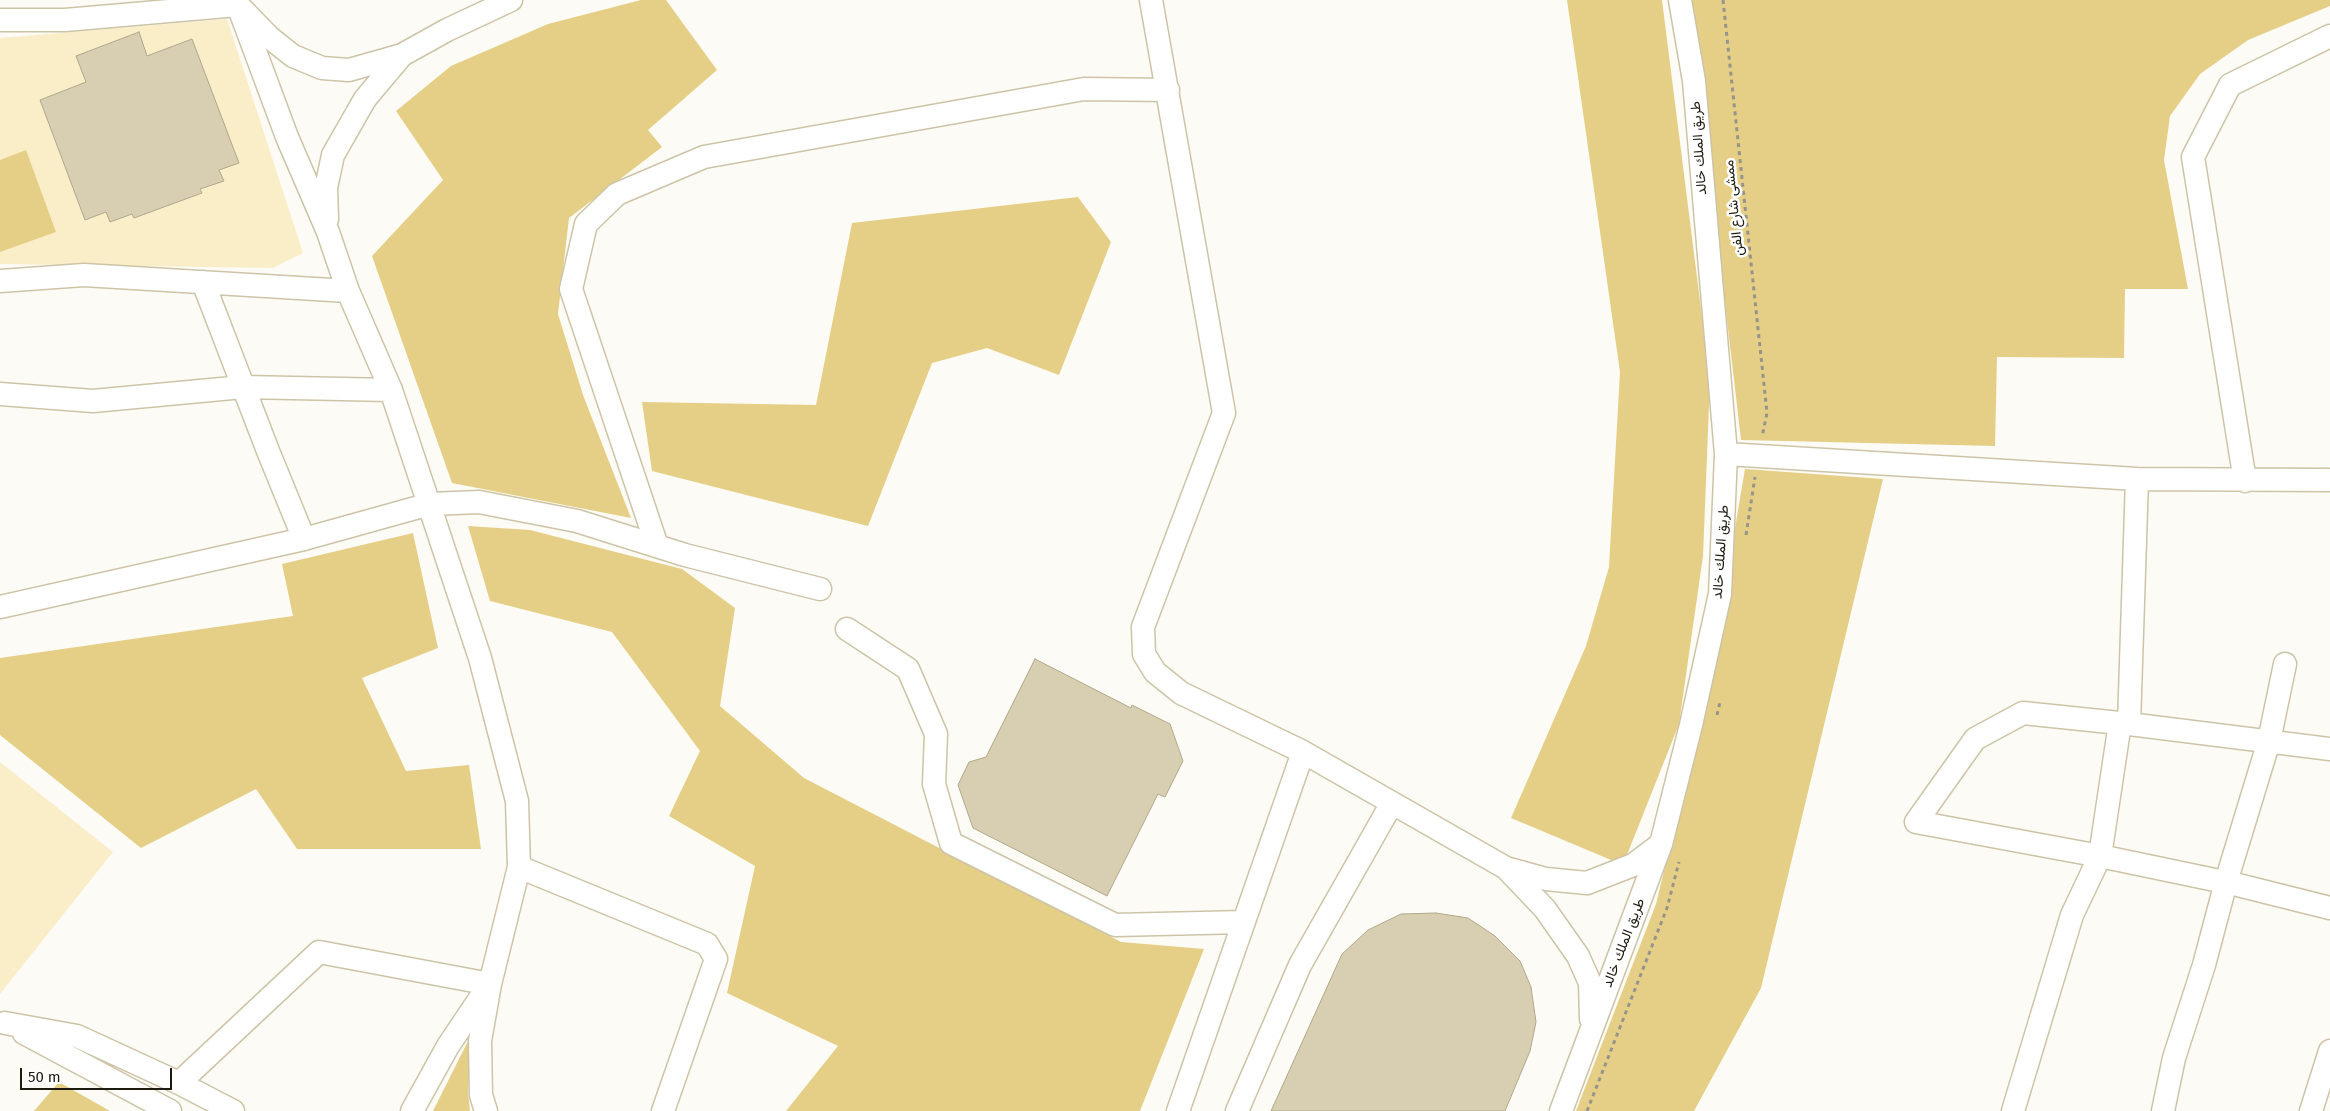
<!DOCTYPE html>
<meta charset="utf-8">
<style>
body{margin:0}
#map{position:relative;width:2330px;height:1111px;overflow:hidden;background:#fdfbf5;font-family:"Fira Sans",sans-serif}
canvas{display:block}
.scale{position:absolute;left:20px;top:1068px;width:152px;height:22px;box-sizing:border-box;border:2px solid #1d1a0f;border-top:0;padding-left:6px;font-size:15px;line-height:18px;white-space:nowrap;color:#1d1a0f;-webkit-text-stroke:4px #fff;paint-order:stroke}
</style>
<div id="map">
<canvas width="2330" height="1111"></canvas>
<div class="scale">50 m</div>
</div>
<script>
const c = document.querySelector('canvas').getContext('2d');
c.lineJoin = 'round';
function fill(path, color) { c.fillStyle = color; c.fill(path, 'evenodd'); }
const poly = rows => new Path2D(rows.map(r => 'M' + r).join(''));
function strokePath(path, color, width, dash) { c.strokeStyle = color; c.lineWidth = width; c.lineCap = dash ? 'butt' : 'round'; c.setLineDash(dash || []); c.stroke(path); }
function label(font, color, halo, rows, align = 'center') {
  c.font = font + ' "Fira Sans",Vazirmatn,sans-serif'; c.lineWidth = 5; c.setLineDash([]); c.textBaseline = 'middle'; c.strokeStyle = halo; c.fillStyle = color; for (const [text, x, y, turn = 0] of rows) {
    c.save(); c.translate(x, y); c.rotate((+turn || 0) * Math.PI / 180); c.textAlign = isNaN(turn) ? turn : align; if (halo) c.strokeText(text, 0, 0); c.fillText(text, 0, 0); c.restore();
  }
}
fill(poly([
 [227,19,303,253,273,268,0,264,0,38],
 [0,762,113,852,0,994]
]), '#faeec9');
fill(poly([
 [641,0,666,0,717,70,648,130,662,147,569,218,558,314,583,395,631,518,452,483,372,256,443,180,396,111,451,66,548,24],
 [1567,0,1662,0,1710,380,1703,556,1679,724,1623,865,1511,818,1586,646,1609,567,1620,372],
 [1688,0,2330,0,2330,6,2248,40,2200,74,2170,116,2164,160,2188,289,2125,289,2124,358,1997,357,1995,446,1741,440,1694,37],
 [26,150,56,232,0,252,0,160],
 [1078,197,1111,242,1059,375,987,348,932,363,868,526,652,471,642,402,816,405,852,223],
 [1745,469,1883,479,1761,988,1694,1111,1576,1111,1656,904,1707,694],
 [468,526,530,530,682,569,735,608,720,706,804,778,1121,942,1204,949,1140,1111,786,1111,838,1046,727,993,755,866,669,816,700,751,612,632,490,601],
 [413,533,438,648,362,678,406,771,469,765,481,849,297,849,256,789,141,848,0,735,0,658,293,616,282,564],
 [471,1035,468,1093,470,1111,433,1111],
 [59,1082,110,1111,34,1111]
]), '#e5cf86');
const building = poly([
 [139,32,147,56,192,39,239,163,219,170,224,181,200,189,202,193,134,218,132,214,110,222,106,212,85,220,40,100,86,82,76,56,139,32],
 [1035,659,1131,708,1132,705,1170,724,1183,761,1165,797,1158,794,1107,896,973,828,958,785,969,762,986,757,1035,659],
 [1436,913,1468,918,1495,936,1520,961,1531,987,1536,1022,1530,1051,1505,1111,1271,1111,1342,954,1368,930,1401,914,1436,913]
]);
fill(building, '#d8cfb2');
strokePath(building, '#b0a88b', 1);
const minor = poly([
 [236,0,287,137,328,232,348,291,391,390,480,658,517,801,519,867,490,984,480,1041,481,1095,486,1111],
 [1151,0,1224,413,1143,627,1144,654,1155,672,1181,693,1303,752,1506,868,1546,879,1587,883,1633,865,1661,844],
 [0,20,65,20,238,5,269,37,293,56,322,68,349,70,402,55,447,30,511,0],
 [327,219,326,188,333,155,365,99,402,55],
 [0,281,84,275,348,291],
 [203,282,268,451,304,539],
 [0,394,93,401,243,387,391,390],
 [1726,454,2137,479,2330,480],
 [2245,481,2193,157,2230,85,2330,36],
 [657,546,571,289,586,224,617,194,704,157,1084,89,1168,90],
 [0,607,304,539,430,504,479,502,577,521,685,555,820,589],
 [847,629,908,669,936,734,934,784,951,843,1115,925,1244,922],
 [2120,723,2100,856,2234,884,2330,908],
 [2129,724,2137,479],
 [519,867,707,944,716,959,663,1111],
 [1506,868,1545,909,1578,956,1590,983,1591,1019],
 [5,1023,77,1036,179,1083,233,1111],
 [24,1033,170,1111],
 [179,1083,319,952,490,984],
 [412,1111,448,1046,485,991],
 [1178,1111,1303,752],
 [1237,1111,1300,965,1392,803],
 [1561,1111,1661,844,1691,725,1720,594,1726,454,1694,81,1680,0],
 [2013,1111,2072,915,2100,856,1916,822,1975,739,2023,713,2129,724,2330,749],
 [2163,1111,2174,1058,2204,965,2226,882,2269,741,2285,664],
 [2311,1111,2330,1051]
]);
strokePath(minor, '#cdc4a7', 25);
strokePath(poly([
 [1723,0,1767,413,1762,437],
 [1746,535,1755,477],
 [1717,715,1720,702],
 [1587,1111,1667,908,1679,862]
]), '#96948b', 3, [4, 4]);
strokePath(minor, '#fff', 22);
label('14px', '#1d1a0f', '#fff', [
 ["طريق الملك خالد",1699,148,-94],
 ["ممشى شارع الفن",1734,208,-96],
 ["طريق الملك خالد",1721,552,-86],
 ["طريق الملك خالد",1624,943,-69]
]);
</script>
